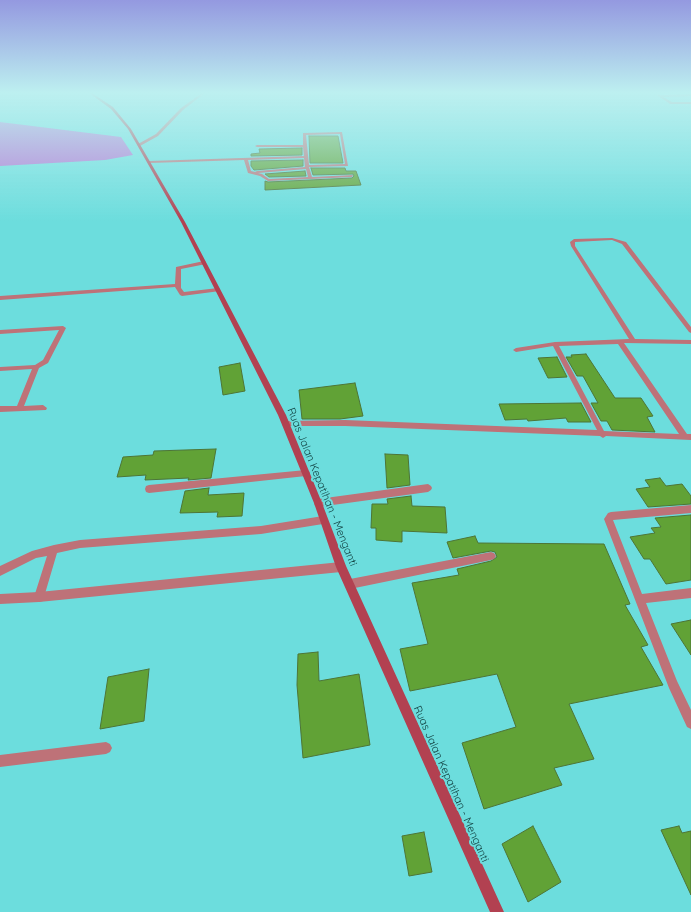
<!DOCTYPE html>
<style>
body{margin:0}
canvas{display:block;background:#6cdddd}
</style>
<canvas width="691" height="912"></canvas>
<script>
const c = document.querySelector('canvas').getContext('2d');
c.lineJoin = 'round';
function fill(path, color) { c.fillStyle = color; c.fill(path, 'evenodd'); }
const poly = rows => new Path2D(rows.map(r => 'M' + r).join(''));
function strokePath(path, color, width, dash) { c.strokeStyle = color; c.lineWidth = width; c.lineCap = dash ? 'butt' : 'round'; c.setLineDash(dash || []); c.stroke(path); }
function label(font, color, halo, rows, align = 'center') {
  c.font = font + ' Quicksand,sans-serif'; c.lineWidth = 4; c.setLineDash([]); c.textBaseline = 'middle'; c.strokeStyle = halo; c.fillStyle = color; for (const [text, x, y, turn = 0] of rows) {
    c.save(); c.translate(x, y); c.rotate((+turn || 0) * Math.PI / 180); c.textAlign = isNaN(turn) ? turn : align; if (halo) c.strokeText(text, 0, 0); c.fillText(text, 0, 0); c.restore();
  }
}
fill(poly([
 [0,122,121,137,133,155,105,160,0,166]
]), '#b671d3');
const building = poly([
 [309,136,338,136,343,163,310,163,309,136],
 [302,148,302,155,251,156,251,154,260,153,259,149,302,148],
 [303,160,303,166,254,170,251,166,251,161,303,160],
 [311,168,345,168,346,171,356,171,361,185,265,190,265,181,268,182,352,178,354,176,353,174,313,175,311,168],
 [305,171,306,176,269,177,265,174,305,171],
 [586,354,615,398,641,398,653,416,647,417,655,432,612,430,607,421,601,421,591,403,598,403,583,376,577,376,566,357,572,357,571,355,586,354],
 [557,357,567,377,548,378,538,358,557,357],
 [240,363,245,391,223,395,219,367,240,363],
 [355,383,363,416,340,419,302,419,299,390,355,383],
 [581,403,591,422,568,422,566,418,528,421,527,419,505,420,499,404,581,403],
 [216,449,211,478,188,480,189,478,145,480,146,475,117,477,123,457,153,455,154,451,216,449],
 [385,454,408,455,410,485,387,488,385,454],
 [660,478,666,486,682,484,691,496,691,504,648,507,636,489,650,487,645,480,660,478],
 [209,488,208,495,244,493,242,516,217,517,218,512,180,513,185,491,209,488],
 [411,496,412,506,445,507,447,533,402,531,402,542,376,540,376,528,371,528,372,504,388,504,387,499,411,496],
 [691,515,691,580,666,584,650,559,644,559,630,537,655,533,651,528,661,527,655,518,691,515],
 [475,536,478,543,604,544,630,604,625,605,648,645,641,647,663,685,569,704,594,759,554,768,562,785,484,809,462,743,516,727,497,674,410,691,400,649,428,644,412,583,459,575,457,569,491,561,497,557,495,552,491,551,453,558,447,542,475,536],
 [691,620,691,655,671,624,691,620],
 [318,652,319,681,359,674,370,745,303,758,297,685,298,654,318,652],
 [149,669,144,721,100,729,108,677,149,669],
 [533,826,561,882,528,902,502,844,533,826],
 [679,826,682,833,691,831,691,895,661,830,679,826],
 [424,832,432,872,409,876,402,836,424,832]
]);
fill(building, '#61a236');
strokePath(building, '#4d7536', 1);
fill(poly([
 [306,470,309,471,310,473,309,475,306,476,149,493,146,492,145,489,146,486,149,485,306,470],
 [428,484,431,486,432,488,431,490,428,492,318,507,315,506,314,503,315,500,318,499,428,484],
 [323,516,326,517,327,520,326,523,323,524,261,534,80,548,57,553,44,597,43,601,39,602,35,601,34,597,47,556,36,558,0,576,0,566,32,551,54,545,80,540,261,526,323,516],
 [491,552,494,553,496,556,494,559,491,560,350,589,347,587,345,584,347,581,350,579,491,552]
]), '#be7278');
fill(poly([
 [202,93,205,93,183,110,158,136,140,146,138,146,138,144,156,134,181,108,202,93],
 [654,93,660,95,691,94,691,96,663,97,672,102,691,102,691,104,670,104,654,93],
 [342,132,348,166,309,167,312,177,353,175,352,177,268,181,260,176,248,173,244,160,149,163,147,162,149,161,304,156,303,147,257,147,255,146,257,145,303,145,303,133,342,132],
 [340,134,345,164,309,165,306,135,340,134],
 [304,158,305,167,257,171,255,172,251,171,248,160,304,158],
 [306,169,308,177,269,179,262,174,258,173,306,169],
 [612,238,626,242,691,327,691,333,689,332,622,244,612,240,575,242,575,246,635,339,691,340,691,344,624,343,687,434,691,434,691,440,606,436,603,438,600,436,345,426,283,426,282,424,286,421,345,420,597,430,553,346,516,352,513,350,516,348,555,342,629,339,571,246,570,242,574,239,612,238],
 [618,344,679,434,604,431,559,346,618,344],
 [204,261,206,262,206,264,181,269,181,288,184,292,218,288,220,289,220,291,182,296,180,295,175,287,0,300,0,296,175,284,176,267,204,261],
 [63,326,66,328,48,363,39,368,24,406,43,405,47,408,46,410,0,412,0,406,17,406,32,369,0,371,0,367,35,365,43,360,59,330,0,334,0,330,63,326],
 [691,505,691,513,613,520,642,594,691,588,691,598,646,603,677,681,691,710,691,729,687,727,669,688,604,519,608,513,611,512,691,505],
 [341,562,344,564,346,567,344,570,341,572,39,602,0,604,0,594,39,592,341,562],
 [106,742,110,744,112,748,110,752,106,754,0,767,0,755,106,742]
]), '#be7278');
fill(poly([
 [89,93,92,93,113,107,131,129,185,222,286,415,322,503,346,566,504,912,490,912,336,567,314,503,278,415,181,222,128,129,111,109,89,93]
]), '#b24151');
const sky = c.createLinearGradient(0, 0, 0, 221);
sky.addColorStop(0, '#9499e0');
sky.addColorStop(0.42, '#bdf0f0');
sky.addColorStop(1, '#bdf0f000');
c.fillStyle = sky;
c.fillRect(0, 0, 691, 221);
label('11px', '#134444', '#6cdddd', [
 ["Ruas Jalan Kepatihan - Menganti",322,487,68],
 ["Ruas Jalan Kepatihan - Menganti",451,784,66]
]);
</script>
